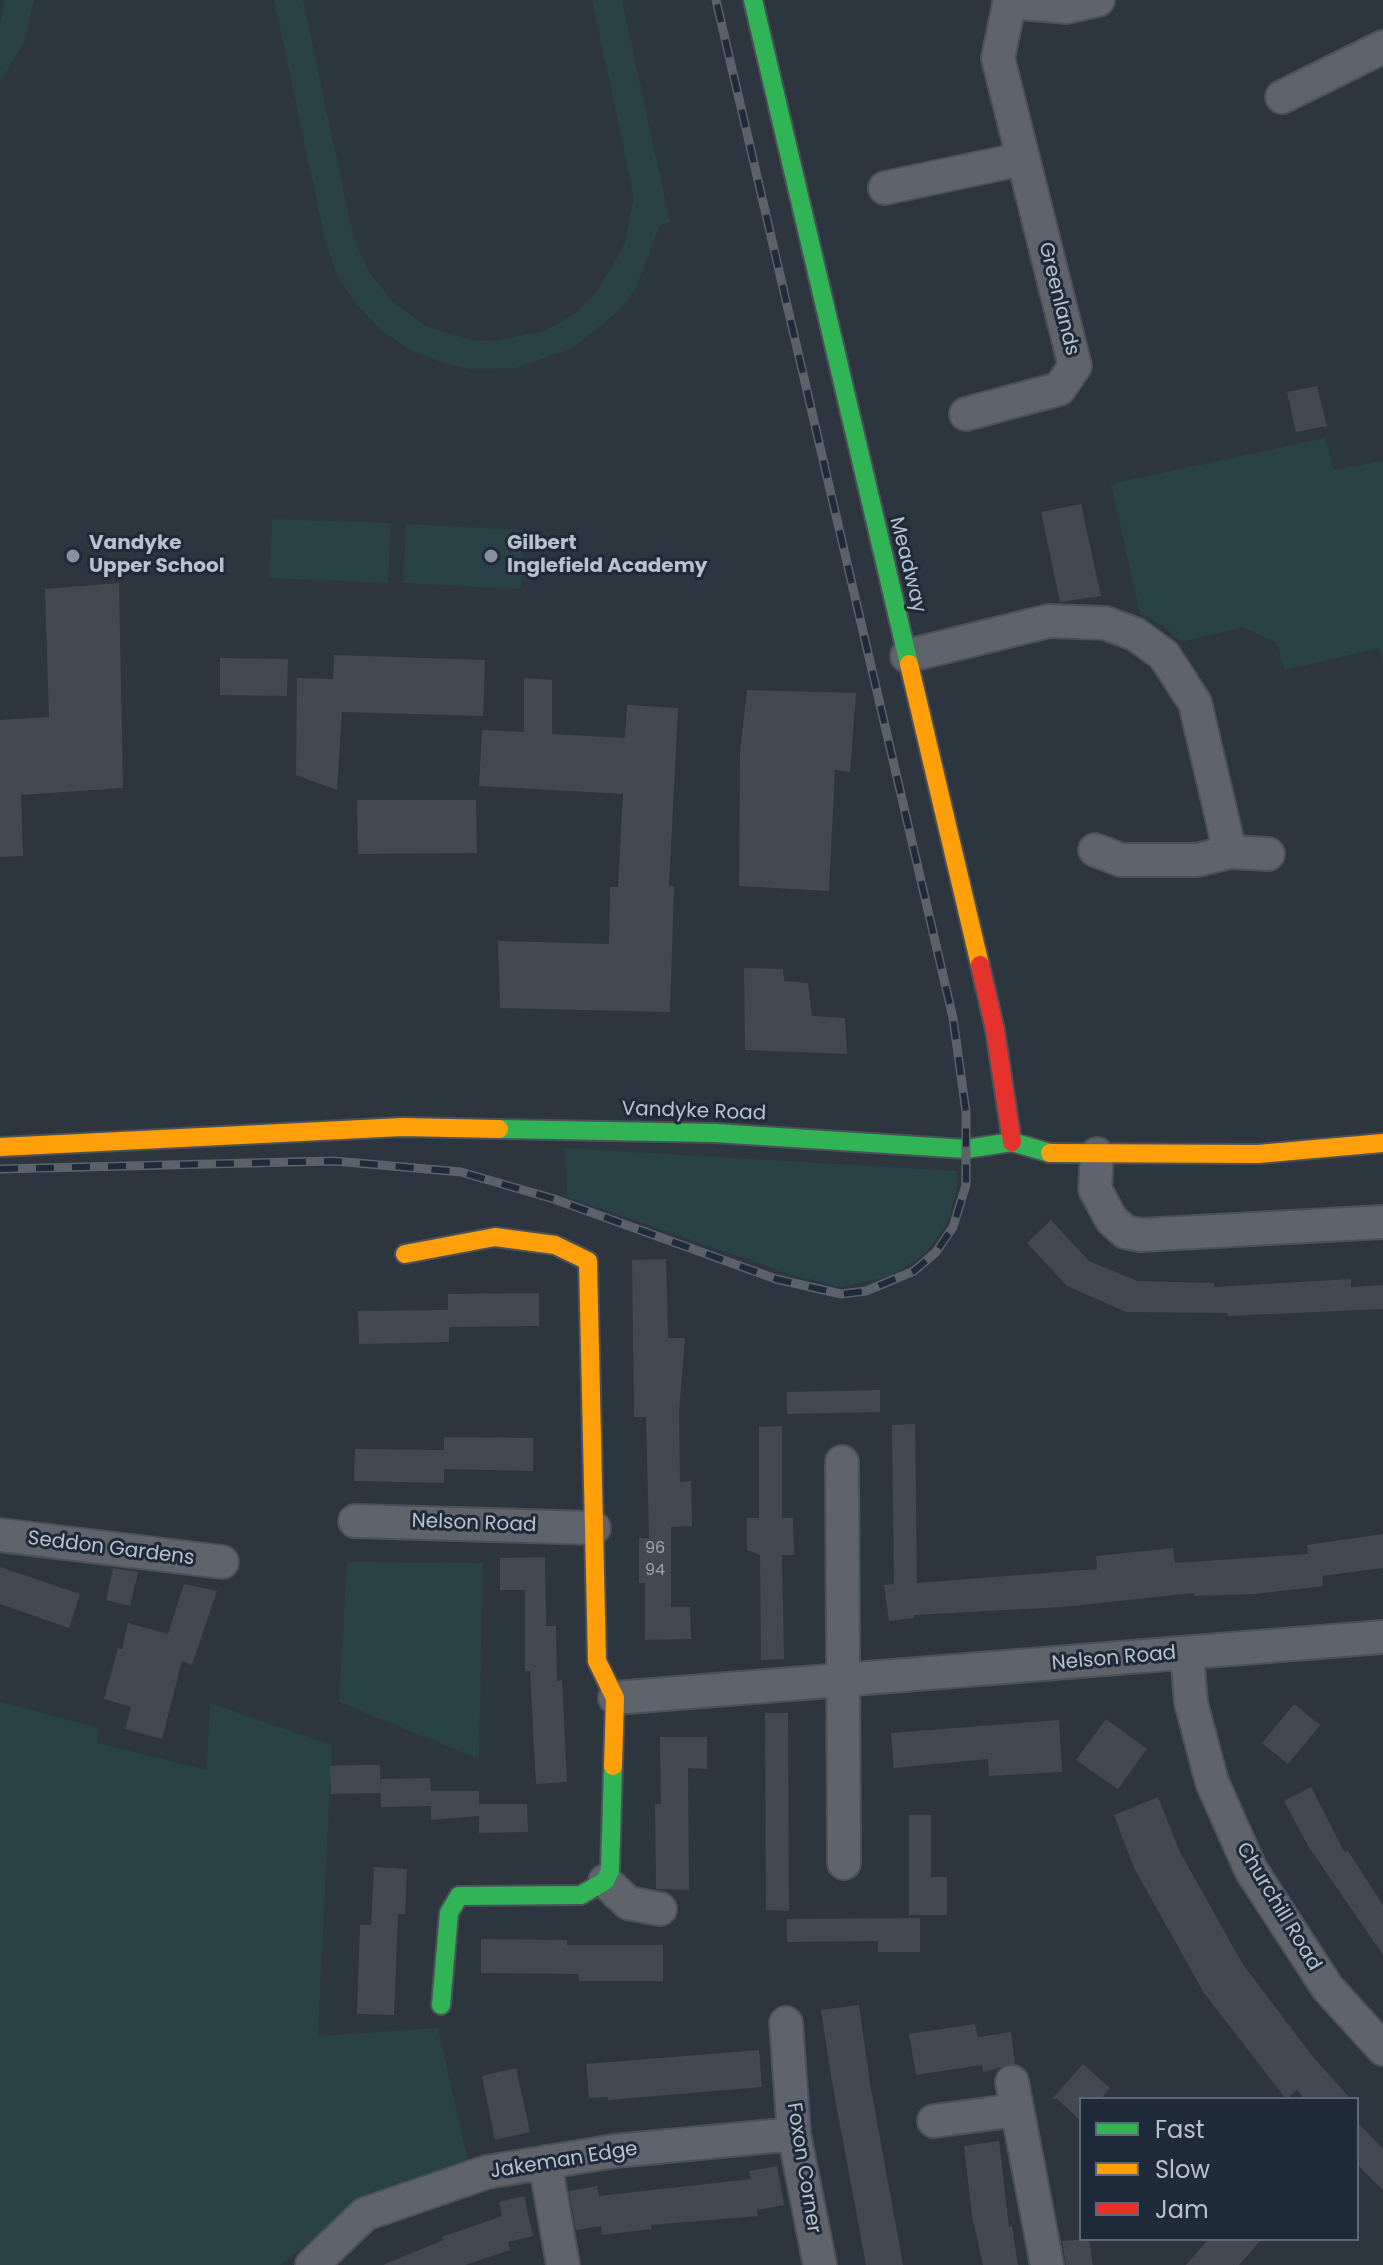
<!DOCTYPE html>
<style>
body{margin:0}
#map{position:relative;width:1383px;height:2265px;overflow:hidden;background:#2d353e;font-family:Poppins,sans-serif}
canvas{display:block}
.legend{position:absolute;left:1079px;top:2097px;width:280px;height:144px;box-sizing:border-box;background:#1f2b3a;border:2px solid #5d6775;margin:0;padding:10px 14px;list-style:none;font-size:24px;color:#b9c1ce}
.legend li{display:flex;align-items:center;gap:16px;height:40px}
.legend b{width:40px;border:2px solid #5d6775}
</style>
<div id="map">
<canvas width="1383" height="2265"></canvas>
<ul class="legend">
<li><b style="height:10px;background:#30b455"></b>Fast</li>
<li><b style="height:10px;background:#ff9f0a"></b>Slow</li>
<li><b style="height:10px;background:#e5322d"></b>Jam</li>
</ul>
</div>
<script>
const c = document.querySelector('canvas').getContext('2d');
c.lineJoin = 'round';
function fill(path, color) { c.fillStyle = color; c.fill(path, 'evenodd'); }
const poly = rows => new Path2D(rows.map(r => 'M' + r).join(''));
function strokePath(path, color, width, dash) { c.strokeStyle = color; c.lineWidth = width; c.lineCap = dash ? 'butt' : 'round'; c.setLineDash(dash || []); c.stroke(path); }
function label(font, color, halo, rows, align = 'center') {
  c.font = font + ' Poppins,sans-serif'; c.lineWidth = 6; c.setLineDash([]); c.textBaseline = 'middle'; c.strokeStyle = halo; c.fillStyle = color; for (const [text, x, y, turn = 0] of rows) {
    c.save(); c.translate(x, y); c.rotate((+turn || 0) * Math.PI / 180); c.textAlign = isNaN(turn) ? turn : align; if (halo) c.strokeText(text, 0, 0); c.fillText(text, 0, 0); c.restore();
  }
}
fill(poly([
 [5,0,34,0,25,41,0,82,0,23],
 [274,0,303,0,353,235,368,271,394,303,426,326,469,340,493,341,545,331,574,314,595,294,624,245,633,202,631,182,592,0,622,0,670,222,660,225,636,288,620,310,573,348,517,368,470,369,441,362,412,351,383,332,358,306,339,279,326,245],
 [1325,438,1334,470,1383,461,1383,664,1379,648,1284,670,1277,643,1243,627,1181,642,1163,626,1140,614,1111,484],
 [272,519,391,523,388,583,269,578],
 [406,524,524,530,521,589,403,583],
 [565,1148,957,1171,958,1187,948,1222,926,1253,890,1277,841,1287,795,1276,567,1197],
 [347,1562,483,1563,479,1759,339,1702],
 [0,1702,99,1728,97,1743,206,1770,210,1703,332,1745,318,2036,438,2028,469,2165,362,2202,280,2265,0,2265]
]), '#294245');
fill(poly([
 [1317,386,1327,426,1296,432,1287,392],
 [1081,504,1101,596,1060,602,1041,512],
 [119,583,123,788,21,795,23,856,0,857,0,720,49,717,45,589],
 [334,655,485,660,483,716,342,712,337,790,296,775,297,678,333,679],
 [220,658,288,659,287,696,220,695],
 [524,678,552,680,552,734,625,738,627,705,678,708,669,886,674,886,670,1012,500,1008,498,941,609,944,610,887,618,887,623,794,479,786,482,730,524,732],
 [747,690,856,693,850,772,835,770,829,891,739,886,740,752],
 [357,800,476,800,477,853,358,854],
 [744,968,783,969,784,981,808,983,812,1016,845,1018,847,1054,745,1050],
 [1051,1220,1089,1261,1137,1281,1214,1283,1214,1287,1351,1279,1351,1287,1383,1285,1383,1309,1228,1316,1227,1313,1126,1312,1067,1286,1027,1243],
 [666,1259,668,1338,685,1338,679,1412,680,1482,691,1481,692,1526,671,1527,671,1607,690,1607,691,1639,645,1640,645,1583,639,1583,639,1538,649,1538,646,1417,634,1417,632,1260],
 [539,1293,539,1326,449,1327,449,1342,359,1344,358,1311,448,1310,448,1294],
 [880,1390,880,1412,787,1414,787,1392],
 [915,1424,917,1583,1097,1569,1096,1556,1173,1548,1175,1563,1308,1554,1307,1545,1383,1534,1383,1568,1322,1576,1323,1586,1255,1594,1195,1596,1194,1593,1063,1607,914,1615,914,1618,889,1621,884,1585,894,1584,892,1425],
 [782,1426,782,1518,793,1518,794,1555,782,1555,784,1659,761,1660,760,1555,747,1550,747,1518,759,1518,759,1427],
 [444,1437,533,1438,533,1471,444,1469],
 [355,1449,444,1450,444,1483,354,1481],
 [545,1557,546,1626,556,1626,557,1681,562,1680,567,1782,536,1784,530,1671,525,1671,525,1590,500,1590,500,1558],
 [0,1567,80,1594,69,1628,0,1604],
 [113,1568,138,1572,130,1606,106,1600],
 [184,1584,217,1591,192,1665,182,1661,162,1739,125,1729,131,1707,104,1699,118,1648,122,1649,128,1623,168,1634],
 [1294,1704,1320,1725,1288,1764,1262,1743],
 [765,1713,788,1713,789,1911,766,1910],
 [1106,1719,1147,1749,1118,1789,1076,1760],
 [1059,1720,1062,1772,989,1776,988,1759,894,1768,891,1733],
 [660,1737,707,1737,707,1769,688,1768,689,1890,656,1889,655,1804,661,1804],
 [355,1765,380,1765,381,1793,331,1794,330,1766],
 [430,1778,431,1791,479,1791,479,1804,527,1804,528,1832,479,1833,479,1816,431,1820,431,1806,381,1807,381,1779],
 [1311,1787,1345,1853,1348,1851,1383,1905,1383,1955,1308,1846,1284,1801],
 [1158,1797,1179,1850,1242,1963,1313,2057,1351,2099,1305,2099,1297,2090,1286,2099,1204,1993,1134,1868,1114,1815],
 [909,1815,931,1815,931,1877,947,1877,947,1915,909,1915],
 [374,1867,407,1869,405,1914,398,1914,394,2015,357,2014,360,1925,371,1925],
 [920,1918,920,1952,878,1952,878,1941,787,1942,787,1919],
 [481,1939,567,1940,567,1945,663,1945,663,1981,579,1981,578,1974,481,1973],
 [859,2005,870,2083,903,2265,866,2265,832,2082,821,2010],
 [975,2024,978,2037,1011,2032,1015,2064,983,2072,982,2065,916,2075,909,2034],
 [759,2050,762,2087,608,2100,608,2097,589,2098,586,2064],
 [1083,2064,1110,2088,1101,2099,1081,2099,1081,2121,1057,2099,1052,2099],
 [516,2068,530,2132,495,2140,482,2076],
 [1357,2122,1383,2149,1383,2190,1357,2164],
 [999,2141,1009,2227,1012,2226,1018,2265,983,2265,972,2216,964,2146],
 [777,2166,784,2205,757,2210,758,2216,651,2225,652,2229,602,2235,601,2226,576,2230,569,2191,597,2186,599,2196,751,2179,749,2171],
 [524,2196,533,2236,508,2242,510,2250,465,2265,383,2265,443,2240,442,2237,502,2216,499,2202],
 [1089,2239,1093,2265,1066,2265,1062,2241],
 [1209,2239,1262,2239,1239,2265,1186,2265]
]), '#434951');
const street = poly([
 [1009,2,1067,7,1098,0],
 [1282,97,1383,47],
 [885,188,1022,159],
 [966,414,1059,389,1075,366,998,58,1010,0],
 [907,656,1049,621,1105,623,1135,634,1164,655,1195,703,1230,852],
 [1095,850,1121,860,1197,860,1230,852,1268,854],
 [1097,1154,1095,1189,1111,1219,1125,1232,1141,1235,1383,1222],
 [842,1462,844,1863],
 [355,1521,594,1528],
 [0,1535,222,1562],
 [1187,1653,1191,1703,1212,1782,1251,1870,1327,1987,1383,2049],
 [615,1698,1383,1637],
 [605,1881,628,1903,660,1909],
 [786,2023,794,2134,820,2265],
 [1012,2082,1047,2265],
 [934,2121,1017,2110],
 [545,2162,563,2265],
 [312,2265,365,2214,487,2172,615,2151,794,2134]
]);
const fast = poly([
 [753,0,909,664],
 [499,1129,715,1133,966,1149,1012,1142,1050,1153],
 [441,2005,449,1913,459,1896,581,1895,605,1881,610,1871,613,1766]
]);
const slow = poly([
 [909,664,980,965],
 [0,1147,402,1127,499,1129],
 [1050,1153,1258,1154,1383,1143],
 [405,1254,495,1237,555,1245,588,1261,597,1661,615,1698,613,1766]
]);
const jam = poly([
 [980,965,995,1030,1012,1142]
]);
strokePath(street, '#4c5158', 36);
strokePath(fast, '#4c5158', 22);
strokePath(slow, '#4c5158', 22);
strokePath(jam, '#4c5158', 22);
strokePath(street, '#5e636c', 32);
strokePath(fast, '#30b455', 18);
strokePath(slow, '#ff9f0a', 18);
strokePath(jam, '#e5322d', 18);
const rail = poly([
 [0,1169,334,1161,461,1172,554,1199,776,1279,841,1294,866,1291,914,1271,936,1252,953,1227,966,1185,966,1112,953,1018,716,0]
]);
strokePath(rail, '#5c626a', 9);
strokePath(rail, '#1f2b3a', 6, [18]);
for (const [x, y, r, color] of [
 [73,556,8,"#88909c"],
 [491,556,8,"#88909c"]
]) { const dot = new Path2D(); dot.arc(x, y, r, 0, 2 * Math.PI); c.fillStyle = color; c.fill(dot); strokePath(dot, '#1f2b3a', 3); }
label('16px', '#9ca3af', null, [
 ["96",655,1549],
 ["94",655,1571]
]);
label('20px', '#b9c1ce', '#1f2b3a', [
 ["Greenlands",1058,299,76],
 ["Meadway",907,565,76],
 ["Vandyke Road",694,1112,2],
 ["Nelson Road",474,1524,2],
 ["Seddon Gardens",111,1549,7],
 ["Nelson Road",1114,1659,-5],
 ["Churchill Road",1278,1907,59],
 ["Jakeman Edge",564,2161,-9],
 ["Foxon Corner",803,2168,81]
]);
label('bold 20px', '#b9c1ce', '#1f2b3a', [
 ["Vandyke",89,544],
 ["Upper School",89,567],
 ["Gilbert",507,544],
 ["Inglefield Academy",507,567]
], 'left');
</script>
